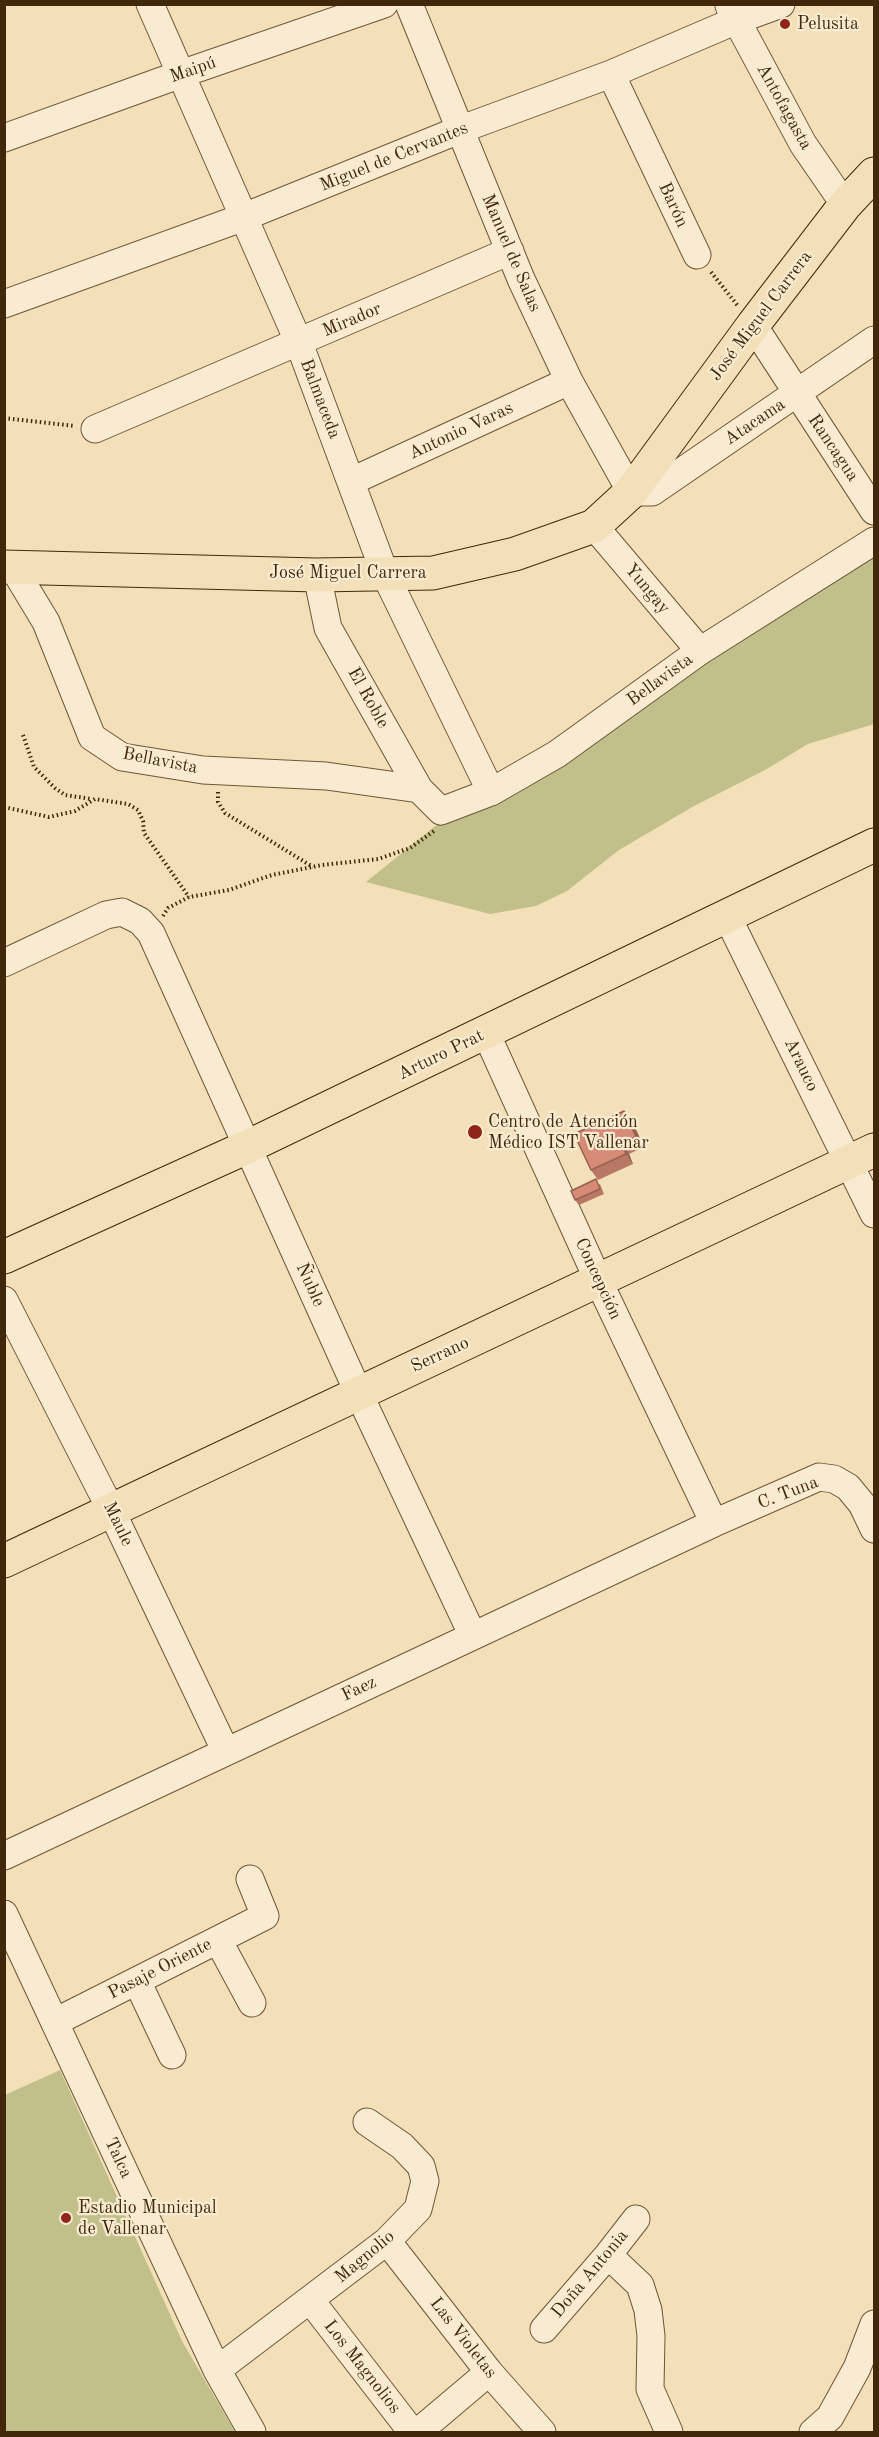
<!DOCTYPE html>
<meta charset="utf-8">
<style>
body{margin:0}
#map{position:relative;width:879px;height:2437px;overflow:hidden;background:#f4e0b8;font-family:"Old Standard TT",serif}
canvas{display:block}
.frame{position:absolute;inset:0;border:6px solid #41280a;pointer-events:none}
</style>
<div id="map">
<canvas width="879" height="2437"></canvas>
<div class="frame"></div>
</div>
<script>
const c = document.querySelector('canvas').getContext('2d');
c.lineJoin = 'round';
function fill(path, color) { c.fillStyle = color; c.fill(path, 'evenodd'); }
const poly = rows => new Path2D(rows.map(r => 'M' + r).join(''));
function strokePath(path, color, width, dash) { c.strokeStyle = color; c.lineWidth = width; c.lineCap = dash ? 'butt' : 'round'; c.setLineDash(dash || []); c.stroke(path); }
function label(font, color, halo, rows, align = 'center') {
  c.font = font + ' "Old Standard TT",serif'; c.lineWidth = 4.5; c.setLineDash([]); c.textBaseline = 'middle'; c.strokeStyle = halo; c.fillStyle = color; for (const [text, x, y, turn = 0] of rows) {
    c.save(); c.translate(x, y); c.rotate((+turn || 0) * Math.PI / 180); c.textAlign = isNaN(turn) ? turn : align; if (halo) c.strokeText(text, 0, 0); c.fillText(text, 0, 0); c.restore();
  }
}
fill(poly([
 [874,554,874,724,808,744,765,770,694,806,619,850,567,891,536,906,490,914,366,882,439,823,706,660],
 [60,2070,182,2341,235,2432,5,2432,5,2095]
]), '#c2c08a');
const minor = poly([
 [150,4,299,343,385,574,491,792],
 [409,4,521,279,569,381,631,492,652,492,874,340],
 [729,6,803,144,845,205],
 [611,74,697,255],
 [4,138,181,74,384,4],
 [4,304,244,217,459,130,611,74,737,20,781,4],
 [753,325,874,511],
 [95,429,510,251],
 [352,481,569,381],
 [594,526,700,651],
 [14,569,46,622,92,737,122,757,203,770,326,776,419,789],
 [317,575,328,628,419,789,441,811,491,792,557,754,700,651,874,541],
 [727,916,874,1214],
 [4,963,106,915,122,912,140,921,151,933,359,1394,473,1636],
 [486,1033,598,1280,714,1523],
 [4,1300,111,1510,226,1752],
 [4,1856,714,1523,819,1477,834,1479,848,1487,862,1504,874,1529],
 [4,1914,217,2370,252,2432],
 [218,1940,252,2003],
 [137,1981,172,2055],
 [55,2022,265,1916,250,1879],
 [387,2241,489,2372,542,2432],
 [608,2255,640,2285,648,2310,651,2336,650,2389,669,2432],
 [311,2301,412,2432],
 [544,2329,608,2255,636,2219],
 [217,2370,387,2241,418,2209,425,2181,421,2166,402,2146,367,2122],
 [418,2432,489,2372],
 [813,2432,830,2417,857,2368,874,2324]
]);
const major = poly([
 [4,567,317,575,433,573,515,554,594,526,631,492,753,325,845,205,874,174],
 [4,1257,247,1147,874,845],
 [4,1561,874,1150]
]);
strokePath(minor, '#6e5636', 29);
strokePath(major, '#41280a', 35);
strokePath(poly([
 [711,272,738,306],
 [4,418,75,426],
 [23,735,34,767,55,788,65,795,92,799],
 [218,792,218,802,225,813,313,867],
 [4,807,49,817,75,811,95,799,128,804,138,810,143,821,144,833,189,897],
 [163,916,168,908,189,897,229,890,272,875,322,865,378,859,410,848,434,831]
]), '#41280a', 4, [1.5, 3]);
strokePath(minor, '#f8ebd1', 27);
strokePath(major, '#f4e0b8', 33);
fill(poly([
 [624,1111,632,1121,644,1147,629,1154,633,1164,598,1180,591,1170],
 [600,1184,604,1194,579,1205,575,1200]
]), '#b87865');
fill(poly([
 [624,1111,632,1121,644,1147,636,1137],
 [622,1144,629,1154,633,1164,626,1154]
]), '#966153');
const building = poly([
 [624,1111,636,1137,622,1144,626,1154,591,1170,574,1134,624,1111],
 [596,1179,600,1189,575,1200,571,1191,596,1179]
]);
fill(building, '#d68b76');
strokePath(building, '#966153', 1.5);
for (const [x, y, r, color] of [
 [785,24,6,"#8f2418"],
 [475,1132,8,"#8f2418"],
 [66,2218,6,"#8f2418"]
]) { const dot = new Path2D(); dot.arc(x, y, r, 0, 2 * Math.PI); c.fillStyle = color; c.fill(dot); strokePath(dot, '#f8ebd1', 2); }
label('18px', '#41280a', '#f8ebd1', [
 ["Pelusita",797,24],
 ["Centro de Atención",488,1122],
 ["Médico IST Vallenar",488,1143],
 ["Estadio Municipal",78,2208],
 ["de Vallenar",78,2229]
], 'left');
label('18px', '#41280a', '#f8ebd1', [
 ["Maipú",193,70,-19],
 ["Antofagasta",784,107,61],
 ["Miguel de Cervantes",394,157,-22],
 ["Barón",673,205,65],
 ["Manuel de Salas",511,253,67],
 ["José Miguel Carrera",761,316,-53],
 ["Mirador",352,320,-23],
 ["Balmaceda",320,399,69],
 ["Atacama",755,422,-34],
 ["Antonio Varas",461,431,-25],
 ["Rancagua",833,448,56],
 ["José Miguel Carrera",348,573],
 ["Yungay",647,589,50],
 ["Bellavista",660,680,-36],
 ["El Roble",368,698,61],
 ["Bellavista",160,761,11],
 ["Arturo Prat",441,1055,-26],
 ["Arauco",801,1065,64],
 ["Concepción",598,1279,65],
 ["Ñuble",310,1285,66],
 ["Serrano",440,1355,-25],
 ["C. Tuna",788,1493,-21],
 ["Maule",118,1524,64],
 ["Faez",359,1689,-25],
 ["Pasaje Oriente",160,1969,-27],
 ["Talca",118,2158,65],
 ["Magnolio",365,2257,-40],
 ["Doña Antonia",590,2274,-50],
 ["Las Violetas",463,2338,52],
 ["Los Magnolios",362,2367,52]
]);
</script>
